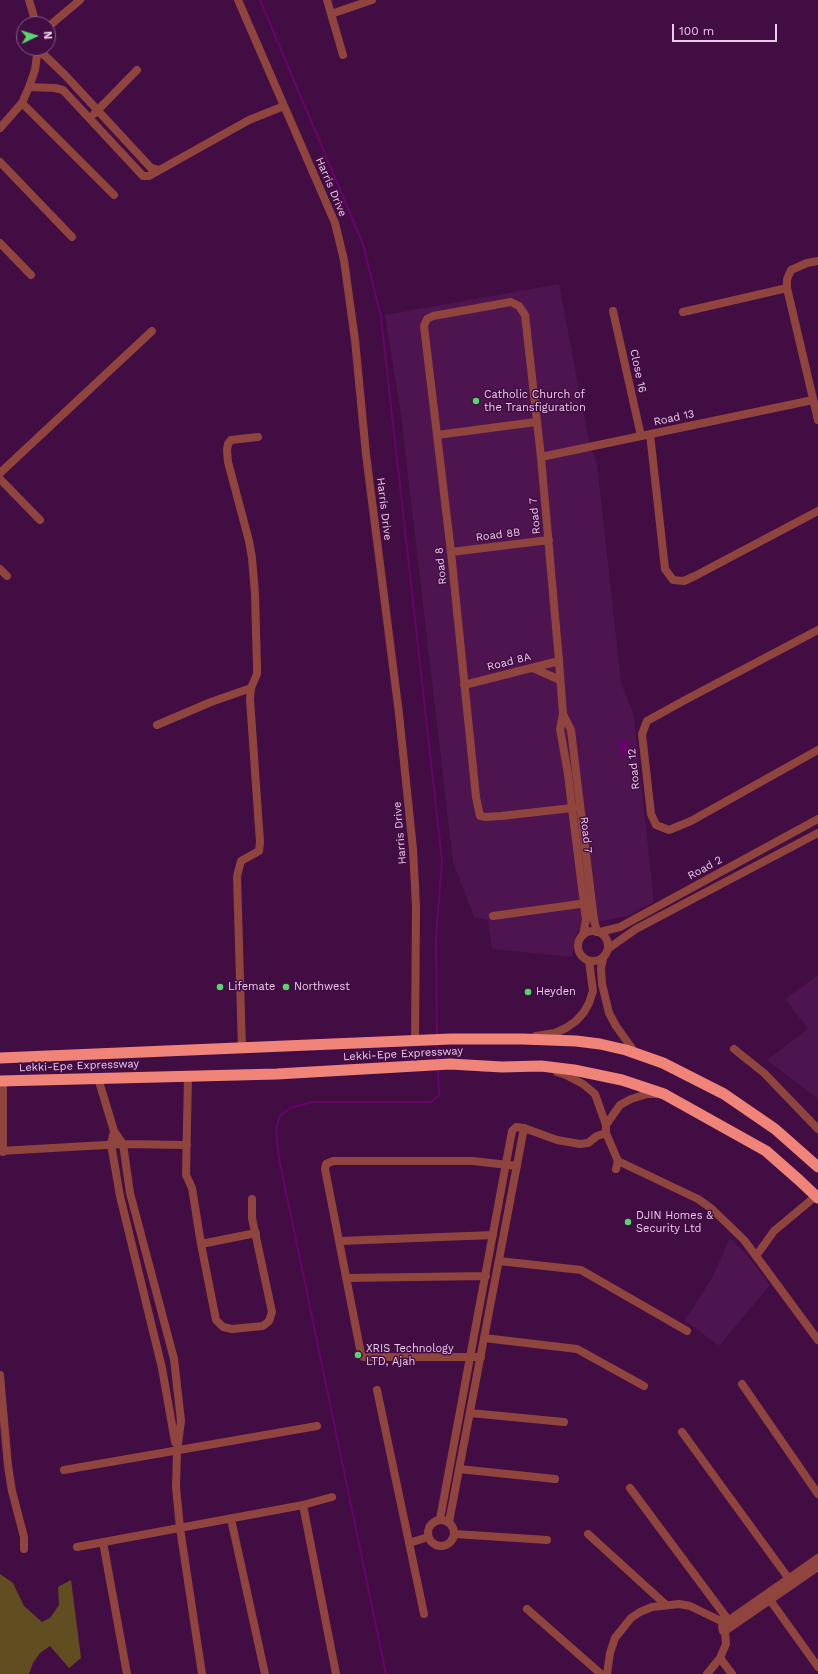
<!DOCTYPE html>
<style>
body{margin:0}
#map{position:relative;width:818px;height:1674px;overflow:hidden;background:#420d43;font-family:"Work Sans",sans-serif}
canvas{display:block}
.north{position:absolute;left:16px;top:16px;width:40px;height:40px;box-sizing:border-box;background:#420d43;border:1px solid #865986;border-radius:50%;rotate:86deg;font-size:11px;font-weight:700;line-height:16px;text-align:center;color:#ebcbea}
.north::after{content:'';display:block;margin:auto;width:14px;height:18px;background:#58d56f;clip-path:polygon(50% 0,100% 100%,50% 72%,0 100%)}
.scale{position:absolute;left:672px;top:24px;width:105px;height:18px;box-sizing:border-box;border:2px solid #ebcbea;border-top:0;padding-left:5px;font-size:12px;line-height:14px;white-space:nowrap;color:#ebcbea;-webkit-text-stroke:3px #420d43;paint-order:stroke}
</style>
<div id="map">
<canvas width="818" height="1674"></canvas>
<div class="north">N</div>
<div class="scale">100 m</div>
</div>
<script>
const c = document.querySelector('canvas').getContext('2d');
c.lineJoin = 'round';
function fill(path, color) { c.fillStyle = color; c.fill(path, 'evenodd'); }
const poly = rows => new Path2D(rows.map(r => 'M' + r).join(''));
function strokePath(path, color, width, dash) { c.strokeStyle = color; c.lineWidth = width; c.lineCap = dash ? 'butt' : 'round'; c.setLineDash(dash || []); c.stroke(path); }
function label(font, color, halo, rows, align = 'center') {
  c.font = font + ' "Work Sans",sans-serif'; c.lineWidth = 3; c.setLineDash([]); c.textBaseline = 'middle'; c.strokeStyle = halo; c.fillStyle = color; for (const [text, x, y, turn = 0] of rows) {
    c.save(); c.translate(x, y); c.rotate((+turn || 0) * Math.PI / 180); c.textAlign = isNaN(turn) ? turn : align; if (halo) c.strokeText(text, 0, 0); c.fillText(text, 0, 0); c.restore();
  }
}
fill(poly([
 [559,284,590,447,597,463,621,683,634,716,654,902,627,916,583,925,578,931,575,939,572,957,492,949,488,920,474,917,453,862,401,415,385,315],
 [818,975,818,1099,767,1060,808,1029,785,999],
 [730,1238,747,1255,770,1285,719,1346,685,1320,712,1278]
]), '#4e144f');
fill(poly([
 [0,1574,13,1583,24,1606,42,1622,50,1618,59,1605,58,1587,71,1580,81,1658,69,1668,50,1646,40,1653,33,1663,29,1674,0,1674]
]), '#604e21');
fill(poly([
 [628,739,630,756,621,756,620,740]
]), '#68036a');
strokePath(poly([
 [260,0,363,244,381,317,442,860,436,938,437,1036],
 [437,1042,438,1062],
 [386,1674,279,1158,276,1129,280,1116,290,1108,312,1102,431,1102,439,1095,438,1068]
]), '#68036a', 2);
strokePath(poly([
 [29,0,36,24],
 [238,0,335,223,344,260,355,340,366,454,399,714,413,849,416,906,415,1040],
 [327,0,343,55],
 [331,14,372,0],
 [48,27,80,0],
 [38,49,65,75,151,168,159,170],
 [29,87,55,88,63,90,143,176,149,176,249,120,284,106],
 [22,103,114,195],
 [94,114,137,70],
 [0,128,22,103,29,87,35,70,38,48],
 [0,162,72,237],
 [0,243,31,275],
 [818,261,807,263,791,270,787,279,787,288,818,420],
 [613,311,641,436],
 [683,312,787,288],
 [650,434,665,569,673,580,684,581,695,576,818,511],
 [437,435,536,422],
 [541,457,813,400],
 [0,473,152,331],
 [0,479,40,520],
 [451,552,549,540],
 [0,569,7,576],
 [818,630,685,700,647,721,642,734,651,814,656,825,669,830,691,821,818,750],
 [533,668,560,680],
 [464,685,559,661],
 [563,714,571,730,594,920,597,932],
 [157,725,211,702,251,688],
 [580,807,572,808,501,816,486,817,480,816,476,797,451,552,424,326,427,319,433,316,511,302,519,306,525,315,541,457,559,661,563,714,560,729,568,774,572,808,586,920,583,935],
 [493,916,587,903],
 '578 946a15 15 0 1 1 30 0a15 15 0 1 1-30 0Z',
 [600,932,620,927,818,819],
 [609,948,636,929,818,833],
 [603,959,601,968,602,984,609,1013,616,1026,636,1054],
 [536,1036,555,1033,566,1028,576,1021,584,1012,589,1003,593,991,589,961],
 [242,1049,237,876,241,861,259,851,260,842,250,699,251,688,257,674,257,667,255,594,252,558,249,541,228,462,227,450,228,444,231,440,258,437],
 [734,1049,764,1073,818,1129],
 [557,1072,566,1075,583,1084,595,1094,606,1125,606,1133,618,1161,616,1169],
 [188,1075,186,1175,192,1188,201,1244,216,1320,223,1327,232,1329,263,1326,269,1321,272,1312,252,1218,252,1199],
 [98,1078,114,1131,123,1144,130,1193,174,1359,181,1421,177,1451,176,1487,180,1528,202,1674],
 [3,1081,3,1152],
 [606,1125,620,1105,631,1099,647,1094,656,1094],
 [114,1131,111,1144,120,1196,162,1368,175,1442],
 [0,1151,123,1144,187,1145],
 [618,1161,698,1199,712,1209,744,1240,756,1256],
 [816,1196,774,1231,756,1256,818,1340],
 [340,1241,493,1235],
 [201,1244,256,1233],
 [499,1261,581,1270,687,1331],
 [346,1278,486,1276],
 [484,1338,577,1349,644,1386],
 [481,1357,363,1357,361,1354,325,1169,326,1164,333,1161,473,1161,517,1166],
 [0,1375,8,1466,12,1491,24,1537,24,1549],
 [742,1384,818,1494],
 [377,1390,424,1614],
 [470,1413,564,1422],
 [682,1432,789,1579],
 [459,1469,555,1479],
 [64,1470,317,1426],
 [630,1488,729,1621],
 [303,1505,336,1674],
 [231,1519,265,1674],
 [440,1519,512,1131,516,1127,524,1128,557,1140,580,1144,588,1143,597,1136,606,1133],
 '428 1533a13 13 0 1 1 26 0a13 13 0 1 1-26 0Z',
 [449,1522,524,1128],
 [455,1534,547,1540],
 [588,1534,666,1605],
 [103,1542,127,1674],
 [409,1543,428,1537],
 [77,1547,303,1505,332,1497],
 [818,1558,725,1623,722,1626,723,1631,725,1631,818,1567],
 [770,1600,818,1667],
 [527,1609,601,1674],
 [720,1658,732,1674],
 [607,1674,610,1653,615,1638,631,1618,640,1612,652,1607,679,1604,690,1606,725,1623],
 [707,1674,720,1658,726,1644,725,1631]
]), '#8f453e', 8);
strokePath(poly([
 [0,1058,451,1039,523,1039,576,1041,600,1044,626,1050,663,1063,724,1094,775,1129,818,1167],
 [0,1081,277,1074,450,1064,502,1067,541,1066,574,1070,622,1080,664,1094,766,1151,799,1180,818,1198]
]), '#f18478', 11);
for (const [x, y, r, color] of [
 [476,401,4,"#58d56f"],
 [220,987,4,"#58d56f"],
 [286,987,4,"#58d56f"],
 [528,992,4,"#58d56f"],
 [628,1222,4,"#58d56f"],
 [358,1355,4,"#58d56f"]
]) { const dot = new Path2D(); dot.arc(x, y, r, 0, 2 * Math.PI); c.fillStyle = color; c.fill(dot); strokePath(dot, '#420d43', 1.5); }
label('11px', '#ebcbea', '#420d43', [
 ["Harris Drive",331,187,67],
 ["Close 16",638,371,78],
 ["Road 13",674,418,-12],
 ["Harris Drive",384,509,83],
 ["Road 7",535,516,-96],
 ["Road 8B",498,535,-7],
 ["Road 8",441,566,-96],
 ["Road 8A",509,662,-14],
 ["Road 12",634,769,-96],
 ["Harris Drive",400,833,-95],
 ["Road 7",586,835,83],
 ["Road 2",705,868,-29],
 ["Lekki-Epe Expressway",403,1054,-3],
 ["Lekki-Epe Expressway",79,1066,-2]
]);
label('11px', '#ebcbea', '#420d43', [
 ["Catholic Church of",484,395],
 ["the Transfiguration",484,408],
 ["Lifemate",228,987],
 ["Northwest",294,987],
 ["Heyden",536,992],
 ["DJIN Homes &",636,1216],
 ["Security Ltd",636,1229],
 ["XRIS Technology",366,1349],
 ["LTD, Ajah",366,1362]
], 'left');
</script>
